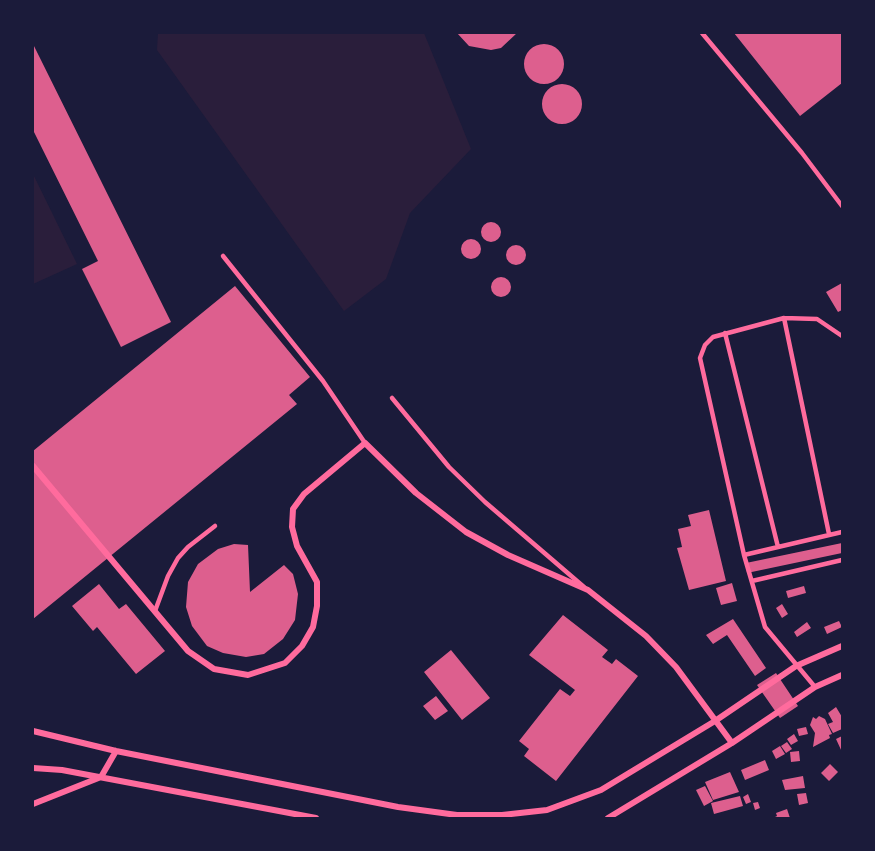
<!DOCTYPE html>
<style>
body{margin:0}
#map{position:relative;width:875px;height:851px;overflow:hidden;background:#1b1b3a;font-family:Barlow,sans-serif}
canvas{display:block}
.frame{position:absolute;inset:0;border:34px solid #1b1b3a;pointer-events:none}
</style>
<div id="map">
<canvas width="875" height="851"></canvas>
<div class="frame"></div>
</div>
<script>
const c = document.querySelector('canvas').getContext('2d');
c.lineJoin = 'round';
function fill(path, color) { c.fillStyle = color; c.fill(path, 'evenodd'); }
const poly = rows => new Path2D(rows.map(r => 'M' + r).join(''));
function strokePath(path, color, width, dash) { c.strokeStyle = color; c.lineWidth = width; c.lineCap = dash ? 'butt' : 'round'; c.setLineDash(dash || []); c.stroke(path); }
fill(poly([
 [158,33,424,33,471,149,410,213,386,279,344,311,157,50],
 [33,174,77,264,33,284]
]), '#2a1e3b');
fill(poly([
 [457,33,517,33,501,48,491,50,469,46],
 [734,33,842,33,842,83,800,116],
 '524 64a20 20 0 1 1 40 0a20 20 0 1 1-40 0Z',
 [33,44,171,322,121,347,82,269,98,261,33,130],
 '542 104a20 20 0 1 1 40 0a20 20 0 1 1-40 0Z',
 '481 232a10 10 0 1 1 20 0a10 10 0 1 1-20 0Z',
 '461 249a10 10 0 1 1 20 0a10 10 0 1 1-20 0Z',
 '506 255a10 10 0 1 1 20 0a10 10 0 1 1-20 0Z',
 '491 287a10 10 0 1 1 20 0a10 10 0 1 1-20 0Z',
 [842,283,842,310,838,312,826,292],
 [235,286,310,377,289,395,297,404,33,619,33,451],
 [709,510,726,581,689,590,677,548,682,547,678,529,691,526,688,515],
 [842,543,842,553,747,573,746,563],
 [234,544,248,545,250,592,284,565,293,574,298,594,295,620,283,639,264,654,246,657,223,653,207,646,192,626,186,607,188,582,198,564,218,549],
 [732,583,737,601,721,605,716,588],
 [99,584,119,609,126,604,165,651,136,674,97,627,93,631,72,606],
 [804,586,806,593,788,598,786,591],
 [782,604,788,614,782,618,776,608],
 [563,615,608,650,602,657,612,664,616,659,638,676,556,781,524,756,529,749,519,741,560,689,570,696,575,690,529,655],
 [733,619,766,668,755,676,727,635,713,644,706,635],
 [839,621,842,627,827,634,824,627],
 [807,622,811,628,797,637,794,632],
 [451,650,490,698,462,720,424,672],
 [776,673,798,706,780,718,757,685],
 [436,696,448,711,435,720,423,706],
 [836,707,842,717,842,729,833,733,828,724,833,722,828,713],
 [819,716,825,719,832,734,829,735,830,738,813,747,815,733,810,725,813,717,816,719],
 [806,727,808,734,799,736,797,729],
 [794,734,798,741,791,745,787,739],
 [842,736,842,752,836,739],
 [787,742,792,749,786,753,781,746],
 [780,746,785,754,776,759,772,751],
 [799,751,800,761,791,762,790,752],
 [765,760,769,770,745,780,741,770],
 [830,764,838,772,829,781,821,773],
 [730,772,739,792,713,800,705,782],
 [803,776,805,788,785,790,782,780],
 [705,786,713,801,704,806,696,790],
 [806,793,808,803,799,805,797,794],
 [748,794,751,802,746,804,743,797],
 [740,796,743,806,714,814,711,803],
 [758,802,760,808,755,810,753,803],
 [787,809,790,818,773,818,777,816,776,813]
]), '#dd5f8e');
strokePath(poly([
 [702,33,802,153,842,206],
 [223,256,323,381,365,443],
 [784,318,829,534],
 [725,333,778,547],
 [392,398,449,467,485,502,584,587],
 [744,555,842,532],
 [752,581,842,560],
 [155,611,168,576,178,558,188,547,215,526],
 [815,687,765,627,744,555,700,358,705,345,713,337,784,318,817,319,842,336]
]), '#ff6b9d', 4.5);
strokePath(poly([
 [33,466,188,651,214,669,248,675,285,663,302,646,313,627,317,606,317,582,297,546,292,527,293,509,304,494,365,443,416,493,466,532,508,555,588,590,646,636,676,667,732,743],
 [33,731,116,751,398,807,457,815,502,815,547,810,601,790,715,721,796,666,842,646],
 [33,768,62,770,316,818],
 [33,804,101,777,116,751],
 [608,818,732,743,815,687,842,675]
]), '#ff6b9d', 6);
</script>
